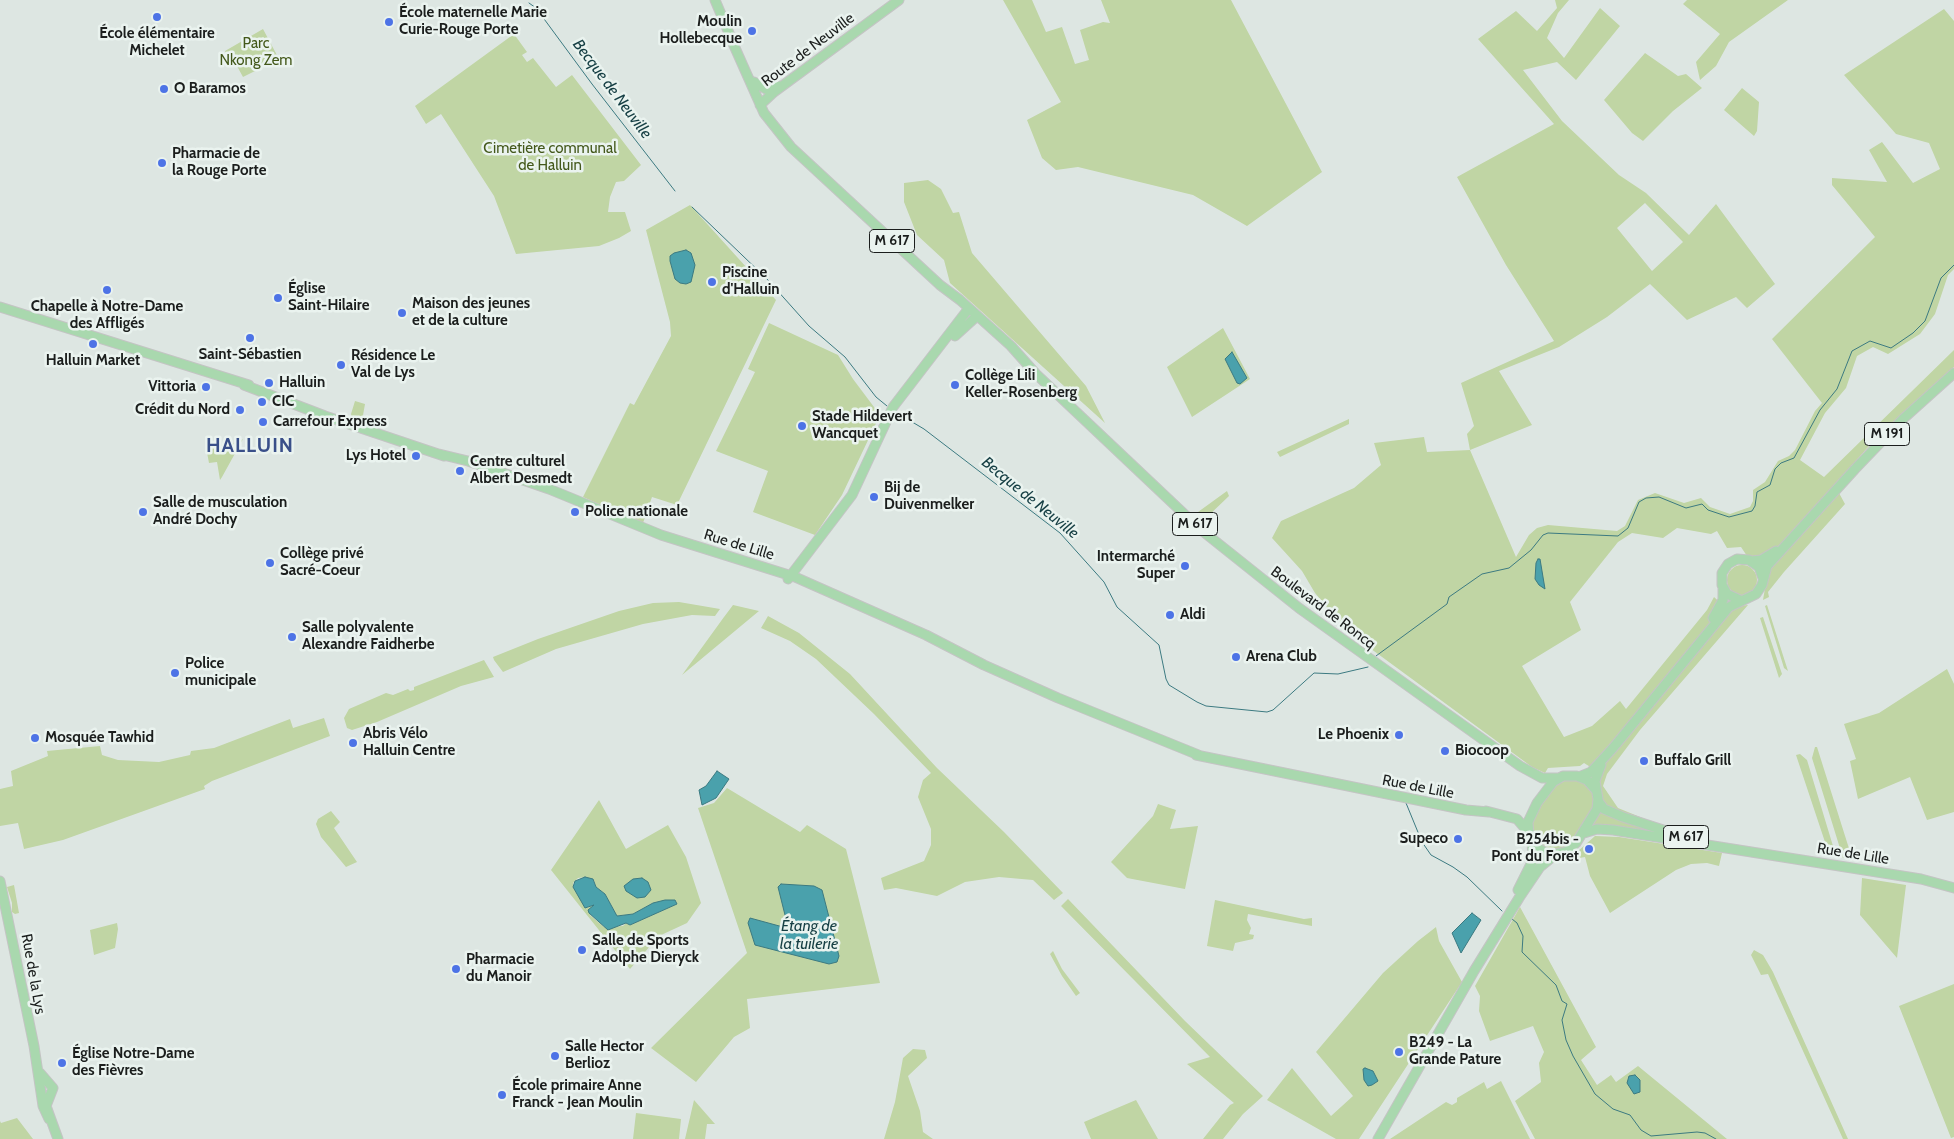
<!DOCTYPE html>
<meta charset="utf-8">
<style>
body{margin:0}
canvas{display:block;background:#dde6e2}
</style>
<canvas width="1954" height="1139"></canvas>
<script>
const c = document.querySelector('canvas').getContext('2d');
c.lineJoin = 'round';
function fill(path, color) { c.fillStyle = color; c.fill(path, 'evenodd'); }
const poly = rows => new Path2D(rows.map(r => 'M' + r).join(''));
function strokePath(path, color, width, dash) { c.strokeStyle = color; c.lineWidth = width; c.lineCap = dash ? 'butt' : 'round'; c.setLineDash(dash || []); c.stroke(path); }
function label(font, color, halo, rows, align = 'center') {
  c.font = font + ' Cabin,sans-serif'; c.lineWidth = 5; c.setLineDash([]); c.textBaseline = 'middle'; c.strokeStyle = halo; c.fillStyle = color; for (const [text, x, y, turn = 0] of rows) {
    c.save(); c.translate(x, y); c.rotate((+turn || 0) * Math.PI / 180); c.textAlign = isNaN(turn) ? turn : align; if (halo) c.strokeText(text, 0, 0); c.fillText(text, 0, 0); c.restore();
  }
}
fill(poly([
 [1003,0,1032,0,1046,32,1062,27,1075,64,1089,60,1080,30,1103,22,1110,23,1101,0,1231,0,1322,172,1247,226,1193,195,1078,167,1056,170,1042,158,1027,120,1061,102],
 [1555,0,1569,0,1558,13,1547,38,1564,58,1600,8,1620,26,1576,80,1557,62,1523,70,1562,121,1619,175,1646,193,1689,235,1716,204,1775,284,1747,308,1736,297,1687,320,1650,284,1607,317,1559,347,1499,371,1532,425,1470,450,1516,557,1529,535,1537,528,1548,525,1617,531,1625,526,1638,500,1655,493,1684,503,1701,498,1710,507,1730,514,1750,507,1753,501,1753,490,1765,482,1778,461,1789,456,1795,450,1815,411,1822,403,1772,339,1875,237,1832,185,1832,178,1887,182,1869,150,1882,142,1913,183,1940,169,1929,143,1896,134,1844,75,1944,9,1954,21,1954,269,1948,275,1935,314,1920,334,1888,354,1873,347,1857,356,1846,388,1825,413,1800,460,1824,477,1954,350,1954,367,1869,446,1784,542,1762,558,1747,556,1741,547,1727,548,1717,531,1711,534,1677,528,1663,538,1632,533,1618,542,1570,602,1581,630,1522,666,1564,737,1592,726,1620,701,1626,709,1707,610,1714,597,1728,610,1740,606,1748,605,1640,730,1607,774,1603,786,1618,808,1650,821,1611,811,1603,805,1598,782,1600,773,1584,763,1580,766,1548,768,1545,773,1532,767,1348,632,1315,593,1302,571,1272,538,1281,521,1354,488,1381,465,1374,443,1424,437,1427,452,1470,450,1467,434,1474,426,1461,383,1554,341,1506,265,1457,177,1554,124,1478,39,1516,11,1537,31,1557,8],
 [1645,203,1683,242,1652,271,1617,228],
 [1687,0,1788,0,1729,42,1716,66,1700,80,1696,62,1720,34,1683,4],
 [263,29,279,59,243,77,232,57,228,58,225,51],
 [514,34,527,52,522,55,527,62,533,58,556,87,572,75,641,165,624,181,616,182,610,197,608,212,625,212,631,231,619,238,599,246,516,254,494,196,441,114,426,124,415,106],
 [1645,53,1678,76,1686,74,1702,88,1673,111,1643,141,1632,133,1604,100],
 [1742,88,1759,102,1757,131,1754,136,1724,110],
 [928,180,941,189,953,213,959,212,972,253,1086,386,1105,423,950,283,944,260,917,235,904,202,904,183],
 [690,205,776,300,677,505,652,497,643,523,613,507,608,508,583,497,630,403,634,405,671,336,670,322,646,230],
 [769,323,838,355,853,379,880,415,842,495,815,535,753,512,768,471,716,451,755,372,748,369],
 [1223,328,1250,379,1192,417,1167,367],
 [355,401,365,404,362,421,352,418,351,414],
 [1349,419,1349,424,1280,457,1277,452],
 [243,439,222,477,220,480,217,462,209,463,206,447,239,442],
 [1227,491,1229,496,1205,519,1198,512],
 [1839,493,1845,504,1784,572,1768,592,1769,597,1763,600,1768,571],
 '1727 580a15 15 0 1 1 30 0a15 15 0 1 1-30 0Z',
 [679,602,720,609,715,616,692,615,643,624,556,649,503,672,494,660,493,657,538,639,619,611,653,603],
 [733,605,759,611,682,675,724,617],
 [1767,605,1788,671,1784,668,1765,606],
 [768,616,799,633,850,674,937,768,1004,832,1063,893,1054,900,1033,880,999,877,965,882,937,896,896,888,884,890,881,878,924,861,931,845,931,829,918,797,923,780,931,773,874,714,816,659,790,641,761,628],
 [1763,617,1782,674,1779,678,1760,618],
 [484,660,494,677,461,686,377,722,352,730,347,728,344,718,349,709,386,693,393,695,408,689,410,691,414,690,414,687],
 [1947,669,1954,684,1954,812,1927,820,1910,777,1858,799,1850,761,1856,759,1844,724,1879,713],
 [324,718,330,736,212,781,204,786,205,789,63,840,24,849,18,823,0,826,0,789,13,786,11,771,48,756,47,751,100,746,102,755,118,760,159,762,190,755,191,751,214,748,290,719,293,728],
 [1815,747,1817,747,1852,858,1843,858,1812,758],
 [1800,754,1807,760,1836,856,1829,854,1796,755],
 [1565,779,1582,781,1594,793,1595,807,1573,843,1560,851,1545,850,1532,837,1532,818,1551,788],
 [727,788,800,832,807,825,846,849,880,983,747,999,750,1028,734,1037,696,1082,651,1048,747,953,698,808,714,803],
 [599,800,626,849,668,825,686,857,701,903,687,923,659,936,630,969,551,870],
 [585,877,594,881,596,887,605,894,617,916,633,914,653,903,677,904,630,925,626,923,623,926,604,927,590,915,594,905,586,908,573,887,573,883,578,878],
 [1158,804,1176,810,1170,829,1198,826,1185,889,1127,878,1111,862,1153,816],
 [1600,810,1662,833,1592,826],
 [331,811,340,822,334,828,357,862,346,867,321,837,316,824,318,819],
 [1595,836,1619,837,1722,853,1719,866,1707,863,1691,864,1676,870,1610,913,1590,876,1585,857,1568,860],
 [1862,878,1906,885,1897,958,1860,915],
 [14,885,19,913,15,914,12,912,12,903,7,887],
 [1068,899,1185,1021,1263,1096,1243,1114,1223,1139,1203,1139,1230,1105,1234,1103,1187,1064,1210,1057,1061,906],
 [1215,900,1304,919,1312,918,1312,926,1248,914,1247,920,1251,928,1249,934,1254,935,1253,939,1235,943,1233,951,1207,946],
 [1520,907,1596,1047,1581,1060,1597,1085,1611,1075,1616,1082,1638,1066,1727,1139,1535,1139,1515,1101,1541,1082,1539,1063,1544,1052,1533,1026,1490,1041,1479,1011,1480,996,1475,986],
 [117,923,118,929,115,948,94,955,90,930],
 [1436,927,1439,941,1462,982,1359,1139,1336,1139,1267,1100,1292,1068,1331,1116,1353,1096,1316,1052,1383,973,1418,941],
 [1754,950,1763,955,1773,972,1848,1139,1843,1139,1768,974,1761,975,1751,955],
 [1053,951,1062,969,1080,993,1076,996,1062,976,1050,954],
 [1954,984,1954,1137,1951,1138,1899,1006],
 [913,1049,925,1050,927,1058,908,1076,920,1111,923,1132,933,1139,884,1139,895,1102,903,1058],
 [1501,1081,1530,1139,1390,1139,1446,1102,1452,1105,1457,1102,1457,1098,1484,1082,1487,1089],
 [694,1100,715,1124,707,1124,705,1139,685,1139],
 [1136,1100,1158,1139,1091,1139,1084,1122],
 [636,1113,681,1119,679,1139,633,1139],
 [17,1118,33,1139,0,1139,0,1121,1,1123]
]), '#c0d5a4');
const water = poly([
 [686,250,691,253,695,265,691,282,686,284,680,283,675,279,670,261,670,256,674,253,686,250],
 [1232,352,1247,378,1240,384,1237,383,1225,359,1232,352],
 [1538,559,1540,559,1545,589,1539,585,1535,579,1536,563,1538,559],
 [717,771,729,779,716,798,702,805,699,790,706,786,717,771],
 [585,877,593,879,596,887,605,894,617,916,633,914,653,903,665,900,675,900,677,904,630,925,626,923,608,930,589,913,588,910,594,905,585,908,573,887,575,881,585,877],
 [642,878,648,882,651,890,645,897,637,898,626,891,624,886,633,879,642,878],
 [781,884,814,886,822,890,839,956,837,962,829,964,755,945,748,923,750,918,783,927,787,923,778,887,781,884],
 [1472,913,1481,920,1461,953,1452,933,1472,913],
 [1365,1068,1373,1071,1378,1081,1372,1085,1368,1086,1364,1080,1363,1069,1365,1068],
 [1635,1075,1640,1080,1640,1092,1634,1094,1627,1083,1629,1076,1635,1075]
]);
fill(water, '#4aa1ac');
strokePath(water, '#3c7a81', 1);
strokePath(poly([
 [529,3,536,8,592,84,675,191],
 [692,207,767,279,809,326,845,357,876,397,887,406],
 [897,413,924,429,1060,533,1104,582,1117,607,1159,645,1166,679,1169,685,1197,702,1206,706,1267,712,1273,710,1314,673,1338,674,1368,667],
 [1376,656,1447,604,1449,597,1482,574,1509,568,1531,550,1543,535,1548,533,1618,536,1628,528,1639,502,1646,498,1659,497,1686,508,1702,504,1708,510,1729,517,1752,511,1755,506,1757,492,1770,485,1775,469,1781,463,1794,458,1820,410,1837,389,1852,351,1870,341,1891,348,1913,333,1925,321,1941,278,1954,265],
 [1406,803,1422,842,1431,855,1453,867,1467,877,1502,911],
 [1512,919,1517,923,1523,936,1522,952,1556,985,1562,1001,1567,1004,1562,1020,1566,1040,1573,1056,1595,1094,1613,1109,1630,1115,1641,1130,1651,1136,1697,1132,1705,1133,1716,1139]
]), '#3c7a81', 1);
const major = poly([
 [715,0,734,45],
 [732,41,764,113,791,147,940,285,960,300,1011,346,1036,374,1200,529,1299,608,1520,766,1542,778,1558,778],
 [754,82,766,89,779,86],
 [760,105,774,92,899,0],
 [0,307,249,385],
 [955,336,977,316],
 [244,385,325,416,444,456],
 [439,454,468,461,549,489,661,535,795,577,926,635,984,665,1058,698,1201,756],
 [1752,561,1761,560,1776,551],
 [788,579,852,495,893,407,969,308],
 [1740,600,1727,594,1722,585,1722,573,1728,564,1737,559,1749,560,1759,567,1763,578],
 [1713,618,1723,600,1723,589],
 [1196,755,1466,810,1489,812],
 [1581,776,1591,772,1613,748,1729,607,1756,594,1762,585,1767,566,1855,469,1903,419,1954,373],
 [1596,790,1587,780,1577,776,1563,776,1553,782,1537,803,1528,822,1529,836,1535,846,1546,853,1556,854,1566,852,1576,843,1597,809,1598,799,1595,781,1601,765],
 [1598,801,1604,809,1623,817,1688,838],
 [1486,811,1517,819,1528,832],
 [1584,833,1597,829,1613,830,1921,879,1954,888],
 [0,881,34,1046,43,1106,49,1119],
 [1518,890,1533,860,1532,842],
 [40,1073,53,1088,46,1106,58,1139],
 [1378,1139,1474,971,1519,898,1540,867,1556,854]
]);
strokePath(major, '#c4c4c4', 11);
strokePath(major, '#a9d8ae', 9);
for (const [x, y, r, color] of [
 [157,17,5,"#4d73e6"],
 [389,22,5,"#4d73e6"],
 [752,31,5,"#4d73e6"],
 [164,89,5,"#4d73e6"],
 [162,163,5,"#4d73e6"],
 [712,282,5,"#4d73e6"],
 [107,290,5,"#4d73e6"],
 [278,298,5,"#4d73e6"],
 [402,313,5,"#4d73e6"],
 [250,338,5,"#4d73e6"],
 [93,344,5,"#4d73e6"],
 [341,365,5,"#4d73e6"],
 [269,383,5,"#4d73e6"],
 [955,385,5,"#4d73e6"],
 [206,387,5,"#4d73e6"],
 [262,402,5,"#4d73e6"],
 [240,410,5,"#4d73e6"],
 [263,422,5,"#4d73e6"],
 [802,426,5,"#4d73e6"],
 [416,456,5,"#4d73e6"],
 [460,471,5,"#4d73e6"],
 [874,497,5,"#4d73e6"],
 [143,512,5,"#4d73e6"],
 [575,512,5,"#4d73e6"],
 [270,563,5,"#4d73e6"],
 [1185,566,5,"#4d73e6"],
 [1170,615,5,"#4d73e6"],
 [292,637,5,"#4d73e6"],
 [1236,657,5,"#4d73e6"],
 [175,673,5,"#4d73e6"],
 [1399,735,5,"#4d73e6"],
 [35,738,5,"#4d73e6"],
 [353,743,5,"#4d73e6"],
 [1445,751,5,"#4d73e6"],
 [1644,761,5,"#4d73e6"],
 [1458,839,5,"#4d73e6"],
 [1589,849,5,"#4d73e6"],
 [582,950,5,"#4d73e6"],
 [456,969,5,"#4d73e6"],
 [1399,1052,5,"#4d73e6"],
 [555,1056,5,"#4d73e6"],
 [62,1063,5,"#4d73e6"],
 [502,1095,5,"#4d73e6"]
]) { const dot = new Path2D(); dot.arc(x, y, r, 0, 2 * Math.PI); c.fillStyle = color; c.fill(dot); strokePath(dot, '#eaf3ef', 2); }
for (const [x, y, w] of [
 [892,241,45],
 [1887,434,45],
 [1195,524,45],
 [1686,837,45]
]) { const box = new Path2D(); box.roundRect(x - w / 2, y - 11.5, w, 23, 4); c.fillStyle = '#eaf3ef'; c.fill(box); strokePath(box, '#1b1e1d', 1); }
label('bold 14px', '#1b1e1d', null, [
 ["M 617",892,241],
 ["M 191",1887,434],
 ["M 617",1195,524],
 ["M 617",1686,837]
]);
label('bold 15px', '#1b1e1d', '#eaf3ef', [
 ["École maternelle Marie",399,13],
 ["Curie-Rouge Porte",399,30],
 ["Moulin",742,22,"right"],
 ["Hollebecque",742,39,"right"],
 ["École élémentaire",157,34,"center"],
 ["Michelet",157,51,"center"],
 ["O Baramos",174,89],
 ["Pharmacie de",172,154],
 ["la Rouge Porte",172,171],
 ["Piscine",722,273],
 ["d'Halluin",722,290],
 ["Église",288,289],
 ["Saint-Hilaire",288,306],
 ["Maison des jeunes",412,304],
 ["et de la culture",412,321],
 ["Chapelle à Notre-Dame",107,307,"center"],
 ["des Affligés",107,324,"center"],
 ["Saint-Sébastien",250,355,"center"],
 ["Résidence Le",351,356],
 ["Val de Lys",351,373],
 ["Halluin Market",93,361,"center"],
 ["Collège Lili",965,376],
 ["Keller-Rosenberg",965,393],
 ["Halluin",279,383],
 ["Vittoria",196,387,"right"],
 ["CIC",272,402],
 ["Crédit du Nord",230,410,"right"],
 ["Stade Hildevert",812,417],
 ["Wancquet",812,434],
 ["Carrefour Express",273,422],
 ["Lys Hotel",406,456,"right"],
 ["Centre culturel",470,462],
 ["Albert Desmedt",470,479],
 ["Bij de",884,488],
 ["Duivenmelker",884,505],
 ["Salle de musculation",153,503],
 ["André Dochy",153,520],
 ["Police nationale",585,512],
 ["Collège privé",280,554],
 ["Sacré-Coeur",280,571],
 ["Intermarché",1175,557,"right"],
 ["Super",1175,574,"right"],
 ["Aldi",1180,615],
 ["Salle polyvalente",302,628],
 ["Alexandre Faidherbe",302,645],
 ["Arena Club",1246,657],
 ["Police",185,664],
 ["municipale",185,681],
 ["Abris Vélo",363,734],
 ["Halluin Centre",363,751],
 ["Le Phoenix",1389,735,"right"],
 ["Mosquée Tawhid",45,738],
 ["Biocoop",1455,751],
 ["Buffalo Grill",1654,761],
 ["Supeco",1448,839,"right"],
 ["B254bis -",1579,840,"right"],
 ["Pont du Foret",1579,857,"right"],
 ["Salle de Sports",592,941],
 ["Adolphe Dieryck",592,958],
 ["Pharmacie",466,960],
 ["du Manoir",466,977],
 ["B249 - La",1409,1043],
 ["Grande Pature",1409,1060],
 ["Salle Hector",565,1047],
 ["Berlioz",565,1064],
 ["Église Notre-Dame",72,1054],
 ["des Fièvres",72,1071],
 ["École primaire Anne",512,1086],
 ["Franck - Jean Moulin",512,1103]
], 'left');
label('15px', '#43581a', '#eaf3ef', [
 ["Parc",256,44],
 ["Nkong Zem",256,61],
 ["Cimetière communal",550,149],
 ["de Halluin",550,166]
]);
label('15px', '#1b1e1d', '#eaf3ef', [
 ["Route de Neuville",808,50,-37],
 ["Rue de Lille",739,545,17],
 ["Boulevard de Roncq",1323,608,37],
 ["Rue de Lille",1418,787,11],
 ["Rue de Lille",1853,854,9],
 ["Rue de la Lys",33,974,80]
]);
label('italic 16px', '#163f44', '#eaf3ef', [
 ["Becque de Neuville",612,89,53],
 ["Becque de Neuville",1030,498,39],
 ["Étang de",809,926],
 ["la tuilerie",809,944]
]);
c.letterSpacing = '1px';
label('bold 20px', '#394f89', '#eaf3ef', [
 ["HALLUIN",250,446]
]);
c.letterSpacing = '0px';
</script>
